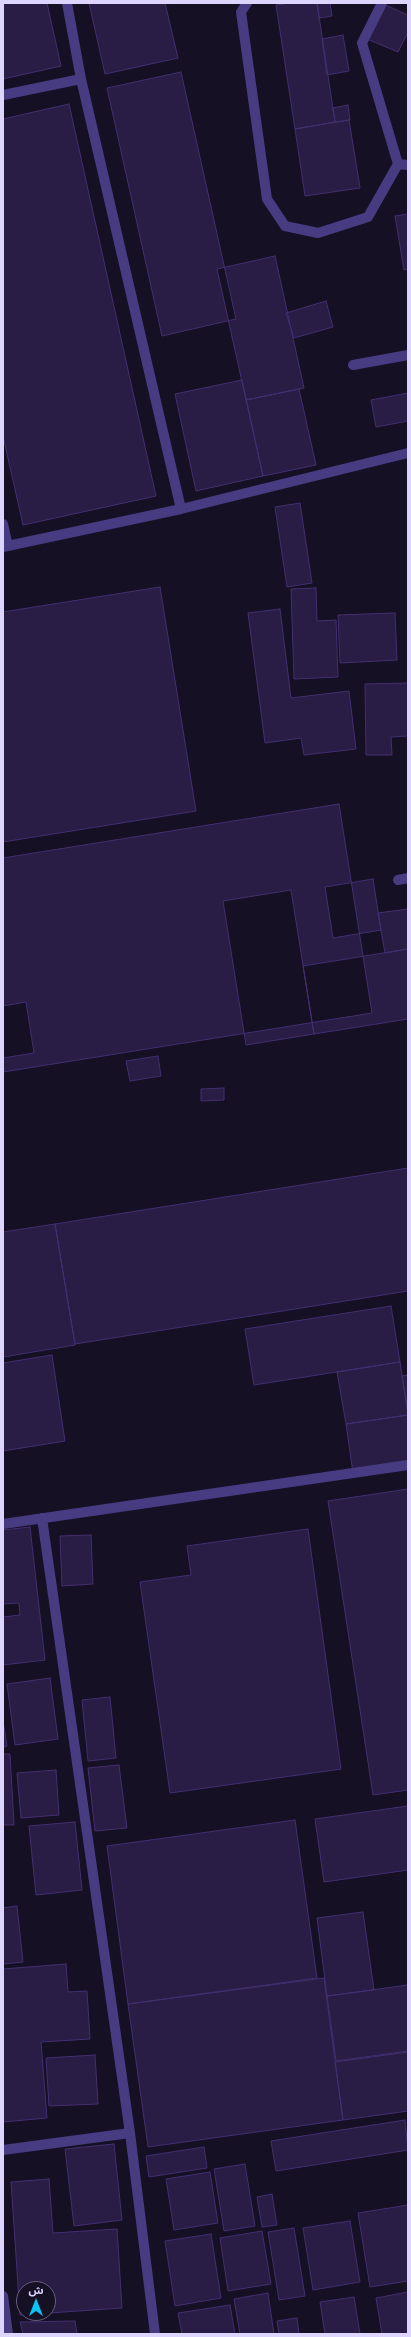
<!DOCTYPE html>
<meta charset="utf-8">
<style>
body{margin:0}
#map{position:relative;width:411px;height:2337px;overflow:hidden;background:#161025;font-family:"Archivo Narrow","Noto Sans Arabic",sans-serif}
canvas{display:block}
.frame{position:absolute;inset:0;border:4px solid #ded5fe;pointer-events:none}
.north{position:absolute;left:16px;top:2281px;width:40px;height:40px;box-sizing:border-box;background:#161025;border:1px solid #665f7c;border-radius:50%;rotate:0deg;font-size:11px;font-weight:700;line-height:16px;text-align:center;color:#ded5fe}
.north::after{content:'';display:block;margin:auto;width:14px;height:18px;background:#08c3f6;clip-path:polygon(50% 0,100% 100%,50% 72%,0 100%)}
</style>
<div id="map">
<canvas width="411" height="2337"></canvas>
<div class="frame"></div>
<div class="north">ش</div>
</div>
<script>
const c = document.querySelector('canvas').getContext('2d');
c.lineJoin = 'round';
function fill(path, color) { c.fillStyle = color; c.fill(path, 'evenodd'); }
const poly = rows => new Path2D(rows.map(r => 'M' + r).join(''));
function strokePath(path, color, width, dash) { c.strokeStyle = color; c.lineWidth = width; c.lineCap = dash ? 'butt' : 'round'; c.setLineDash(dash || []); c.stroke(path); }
const building = poly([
 [3,3,47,3,61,66,3,79,3,3],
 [89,3,165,3,178,58,105,74,89,3],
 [290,3,317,3,335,122,295,129,276,5,290,3],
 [317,3,330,3,332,16,319,18,317,3],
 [383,4,408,15,408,32,398,52,367,39,383,4],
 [343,35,349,71,327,75,322,39,343,35],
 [181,72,236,319,162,336,107,88,181,72],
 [69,104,156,496,23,525,3,436,3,119,69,104],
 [348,105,350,120,335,122,333,108,348,105],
 [349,120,360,188,305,196,295,129,349,120],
 [408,214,408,269,404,270,395,216,408,214],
 [275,256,304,388,246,400,217,269,275,256],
 [326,301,333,327,294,338,286,313,326,301],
 [242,380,263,476,196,491,175,394,242,380],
 [299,389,316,465,263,476,246,400,299,389],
 [408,393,408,421,376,427,371,400,408,393],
 [300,503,312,583,287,587,275,507,300,503],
 [160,587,196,811,3,842,3,612,160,587],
 [316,588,317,621,336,620,338,677,294,679,291,589,316,588],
 [280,609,291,698,349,691,356,749,304,755,301,738,265,743,248,613,280,609],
 [395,613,397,660,340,663,338,615,395,613],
 [408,683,408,736,391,737,392,755,366,755,365,684,408,683],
 [339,804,372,1013,3,1072,3,858,339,804],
 [373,879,381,930,333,938,325,887,373,879],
 [291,890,314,1034,246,1045,223,901,291,890],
 [408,909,408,949,385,953,378,913,408,909],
 [408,949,408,1019,314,1034,303,966,408,949],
 [26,1002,34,1053,3,1058,3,1006,26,1002],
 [158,1056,161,1076,130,1081,126,1061,158,1056],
 [224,1088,224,1100,201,1101,201,1089,224,1088],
 [408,1168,408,1291,75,1344,55,1224,408,1168],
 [55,1224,75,1345,3,1357,3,1232,55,1224],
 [391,1306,400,1362,254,1385,245,1329,391,1306],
 [52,1355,65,1441,3,1451,3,1363,52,1355],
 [400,1362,408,1415,346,1424,337,1372,400,1362],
 [408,1375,408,1412,402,1376,408,1375],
 [408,1415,408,1464,353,1473,346,1424,408,1415],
 [408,1489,408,1790,373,1795,328,1501,408,1489],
 [30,1527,45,1660,3,1665,3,1617,20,1615,19,1603,3,1604,3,1530,30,1527],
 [308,1529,341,1769,170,1793,140,1582,191,1575,187,1546,308,1529],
 [91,1535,93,1584,62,1586,60,1536,91,1535],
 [50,1678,58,1739,15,1745,7,1684,50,1678],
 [110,1697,116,1758,88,1761,82,1700,110,1697],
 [3,1721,7,1746,3,1747,3,1721],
 [3,1754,10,1754,14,1825,3,1825,3,1754],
 [119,1765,127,1828,95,1831,88,1768,119,1765],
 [56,1770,59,1815,21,1818,17,1773,56,1770],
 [408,1806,408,1870,324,1882,315,1819,408,1806],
 [295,1820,317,1978,128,2004,107,1846,295,1820],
 [75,1822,82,1890,36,1895,29,1826,75,1822],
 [17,1906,23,1962,3,1964,3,1908,17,1906],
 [363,1912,374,1990,327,1996,317,1918,363,1912],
 [66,1964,68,1992,87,1991,90,2039,41,2042,47,2118,3,2122,3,1969,66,1964],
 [324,1978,343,2120,148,2147,128,2004,324,1978],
 [408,1985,408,2051,336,2061,327,1996,408,1985],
 [408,2052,408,2111,343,2120,335,2062,408,2052],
 [95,2055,98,2104,49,2106,46,2058,95,2055],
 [405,2120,408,2150,276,2171,271,2141,405,2120],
 [114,2144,122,2220,74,2226,65,2149,114,2144],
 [204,2147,207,2168,149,2177,146,2156,204,2147],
 [245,2164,255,2226,224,2231,214,2169,245,2164],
 [210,2172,218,2223,174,2230,166,2179,210,2172],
 [49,2179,53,2233,117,2229,122,2308,20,2315,11,2182,49,2179],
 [24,2289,48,2289,48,2313,24,2313,24,2289],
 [272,2194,277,2225,262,2227,257,2197,272,2194],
 [408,2205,408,2281,370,2287,358,2213,408,2205],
 [350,2221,360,2282,313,2290,303,2228,350,2221],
 [294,2228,305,2296,279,2300,268,2232,294,2228],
 [262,2231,271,2284,228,2291,220,2238,262,2231],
 [211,2234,221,2298,175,2306,165,2241,211,2234],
 [408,2292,408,2334,382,2334,376,2298,408,2292],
 [268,2293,274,2334,240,2334,234,2299,268,2293],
 [354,2297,360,2334,325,2334,320,2302,354,2297],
 [230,2305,235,2334,182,2334,178,2313,230,2305],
 [297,2318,299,2334,279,2334,277,2321,297,2318],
 [75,2321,77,2334,23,2334,20,2322,75,2321]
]);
fill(building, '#291c45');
strokePath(building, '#432f70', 1);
strokePath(poly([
 [67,3,81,79,181,509],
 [247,3,241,12,267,199,285,226,318,233,368,217,398,164],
 [382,3,362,43,398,164,408,165],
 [3,95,81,79],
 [353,365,408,355],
 [3,524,8,546],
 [3,547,181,509,408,453],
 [398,880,408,878],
 [42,1518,130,2133,155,2334],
 [3,1524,408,1465],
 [3,2150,130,2133],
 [3,2296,8,2334]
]), '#473c82', 10);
</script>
